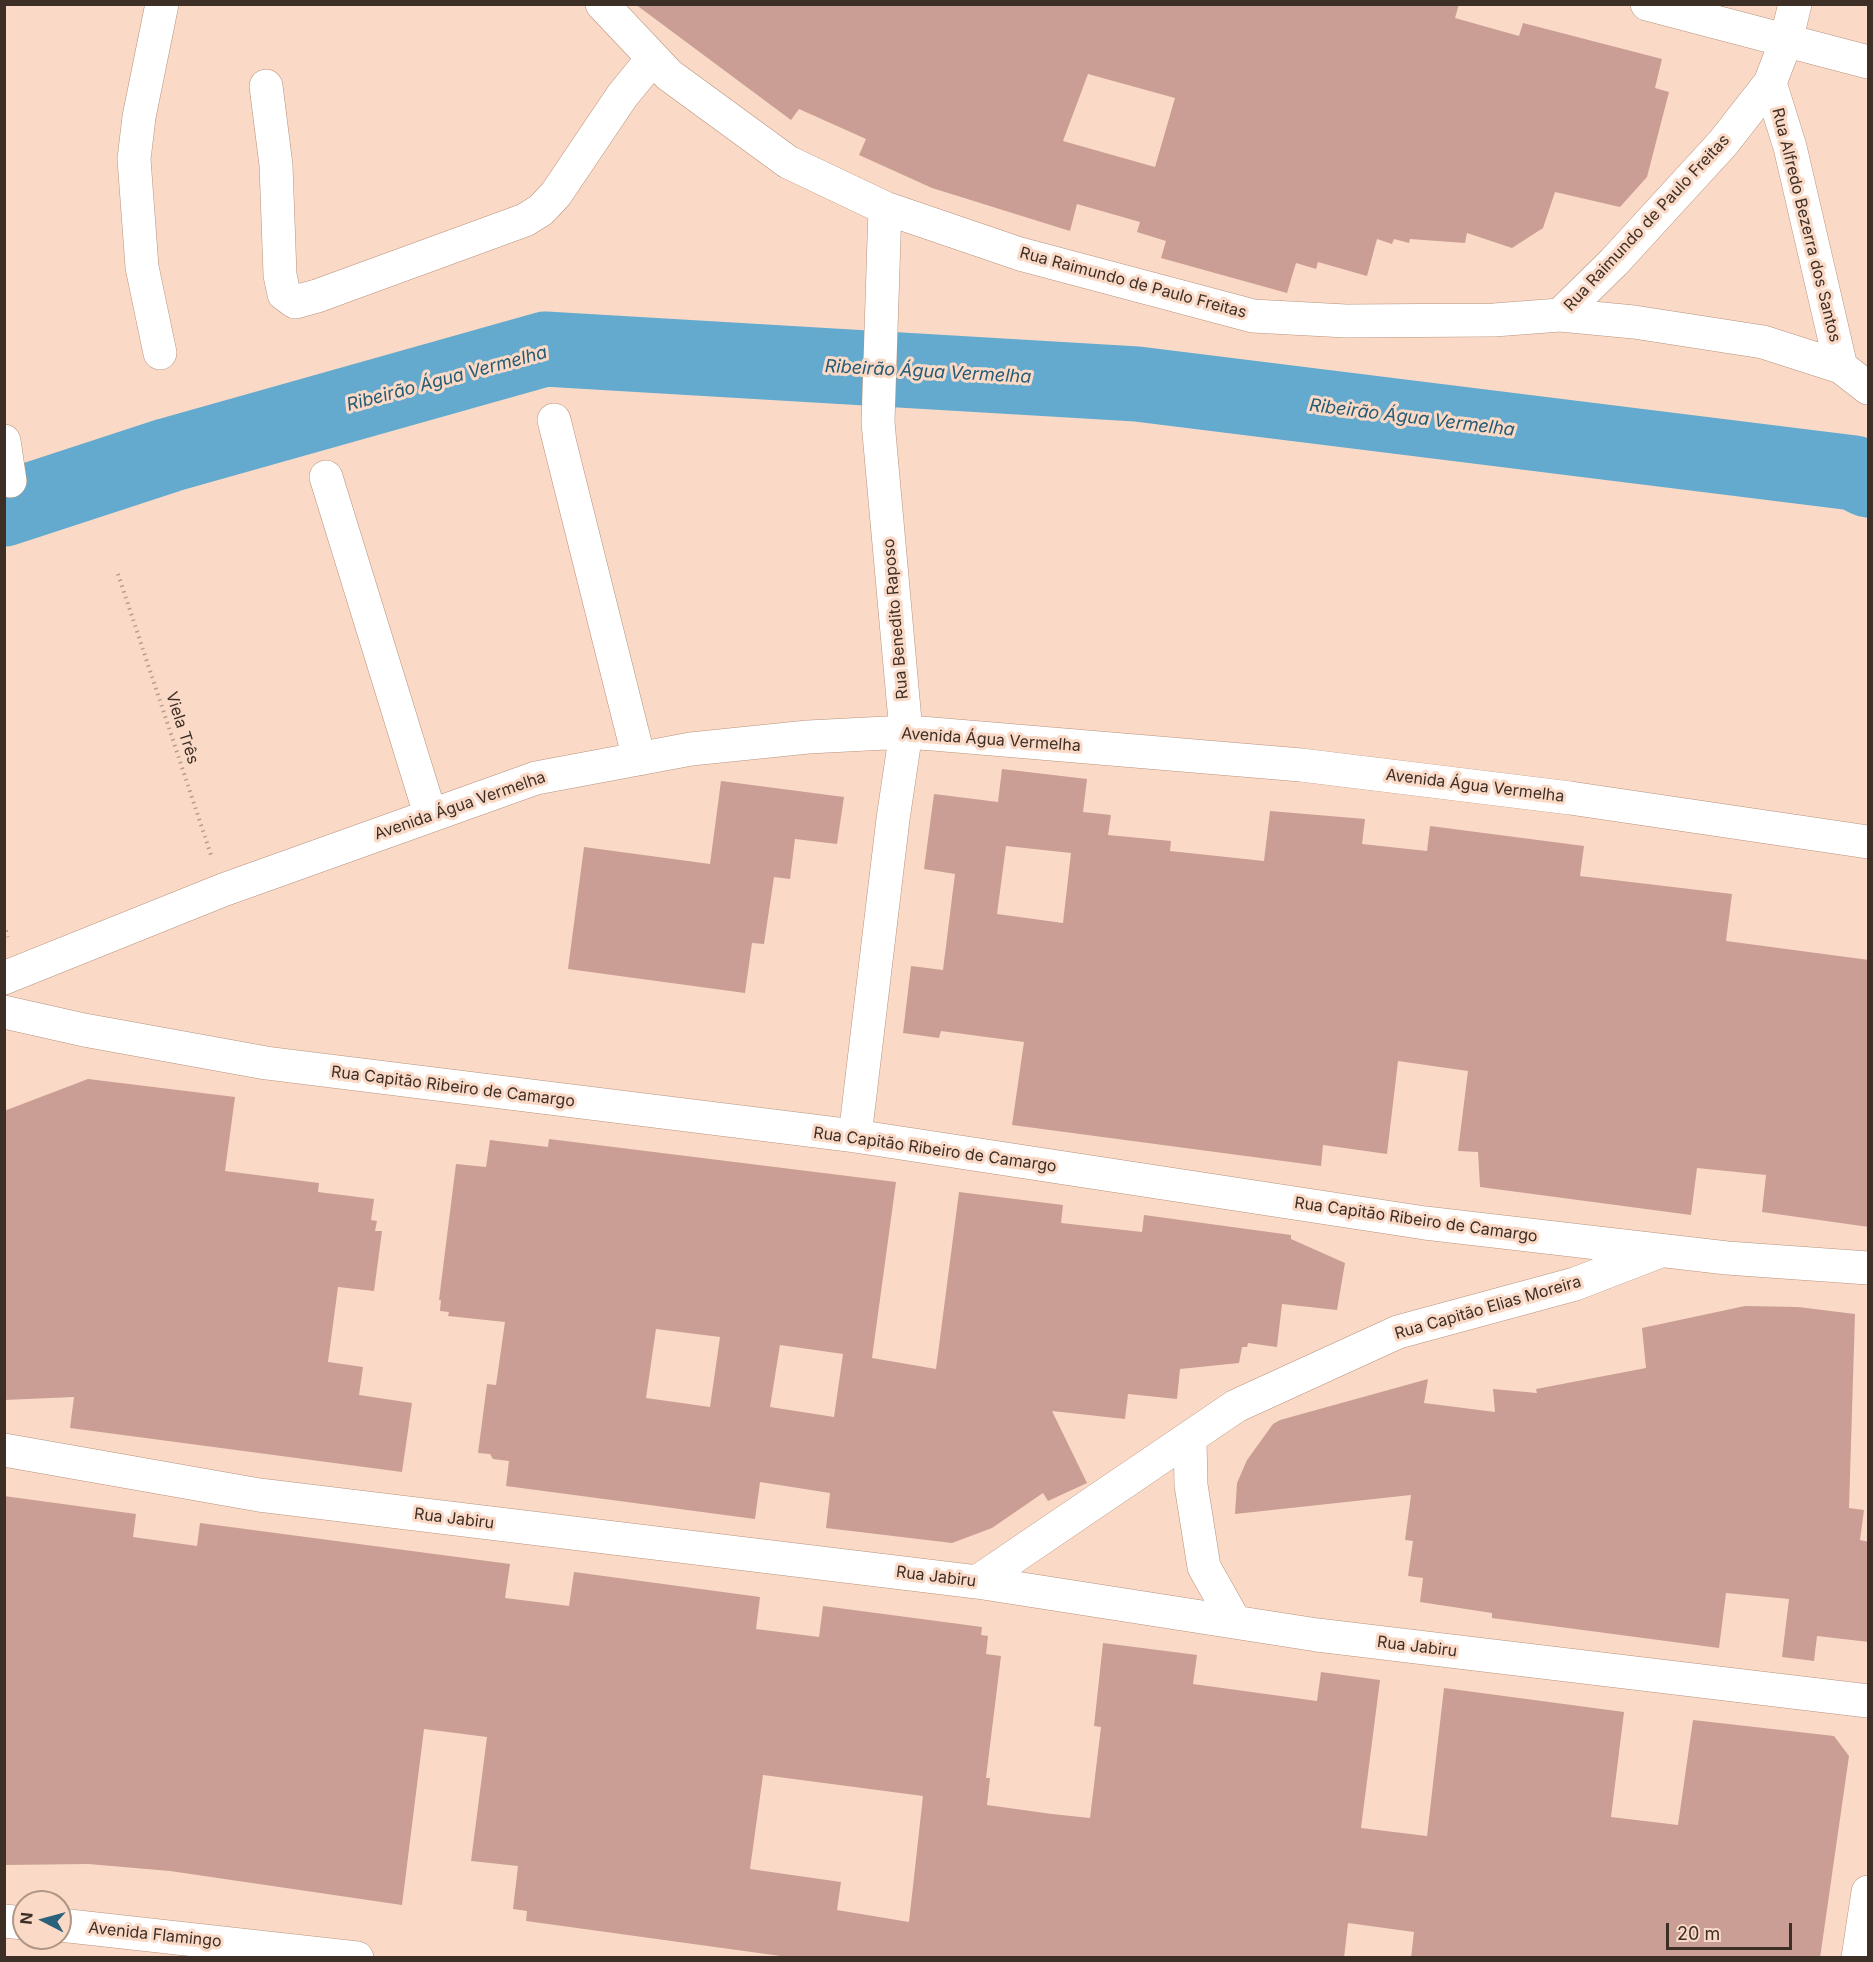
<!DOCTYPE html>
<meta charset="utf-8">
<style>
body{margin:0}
#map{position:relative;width:1873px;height:1962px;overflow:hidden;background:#fadac7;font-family:Inter,sans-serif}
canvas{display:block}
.frame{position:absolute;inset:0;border:6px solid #3e2f26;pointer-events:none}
.north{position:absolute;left:12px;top:1890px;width:60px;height:60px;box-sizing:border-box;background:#fadac7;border:2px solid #af9687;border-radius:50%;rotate:276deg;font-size:16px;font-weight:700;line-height:24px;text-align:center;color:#3e2f26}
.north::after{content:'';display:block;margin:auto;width:21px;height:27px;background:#2a617b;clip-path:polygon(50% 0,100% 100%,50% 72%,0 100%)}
.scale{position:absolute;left:1666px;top:1923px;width:126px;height:27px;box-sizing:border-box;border:3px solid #3e2f26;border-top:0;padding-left:8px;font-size:18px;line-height:21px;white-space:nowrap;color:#3e2f26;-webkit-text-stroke:4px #fadac7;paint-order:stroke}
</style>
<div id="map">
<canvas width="1873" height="1962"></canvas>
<div class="frame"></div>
<div class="north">N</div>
<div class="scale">20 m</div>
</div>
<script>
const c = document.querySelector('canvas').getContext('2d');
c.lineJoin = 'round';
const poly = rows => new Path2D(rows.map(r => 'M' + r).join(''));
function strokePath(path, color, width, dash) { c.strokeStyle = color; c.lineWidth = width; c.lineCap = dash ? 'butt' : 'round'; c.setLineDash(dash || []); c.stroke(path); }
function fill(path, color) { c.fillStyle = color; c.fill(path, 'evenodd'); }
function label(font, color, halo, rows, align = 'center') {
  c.font = font + ' Inter,sans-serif'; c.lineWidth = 6; c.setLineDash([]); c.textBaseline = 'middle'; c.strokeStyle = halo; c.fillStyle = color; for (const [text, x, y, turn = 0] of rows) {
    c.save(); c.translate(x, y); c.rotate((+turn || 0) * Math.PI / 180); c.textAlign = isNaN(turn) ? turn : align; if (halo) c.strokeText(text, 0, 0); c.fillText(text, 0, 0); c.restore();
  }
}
strokePath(poly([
 [4,509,169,455,545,349,1137,384,1854,473,1868,480]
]), '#64aace', 75);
fill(poly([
 [635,4,1459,4,1455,18,1519,36,1523,23,1662,59,1655,88,1669,92,1647,177,1620,207,1555,192,1543,228,1512,248,1467,233,1465,243,1410,239,1409,243,1394,239,1392,244,1377,239,1367,276,1318,262,1316,269,1296,263,1287,293,1161,258,1166,241,1137,232,1140,222,1077,204,1070,231,932,188,859,155,866,139,799,109,791,120],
 [1088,74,1175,98,1155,167,1063,141],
 [1002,769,1087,779,1083,812,1111,815,1108,835,1171,841,1170,851,1264,861,1270,811,1365,819,1362,844,1427,851,1430,826,1584,846,1580,876,1732,894,1726,941,1869,960,1869,1227,1762,1212,1766,1175,1697,1168,1691,1215,1480,1187,1478,1152,1458,1151,1468,1071,1398,1061,1387,1154,1323,1145,1321,1166,1012,1125,1024,1042,941,1031,939,1038,903,1033,911,966,943,970,955,874,924,869,934,794,998,802],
 [1006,846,1071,853,1063,923,997,914],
 [721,781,844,797,837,844,795,839,790,879,774,877,764,944,752,943,745,993,568,969,584,847,710,864],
 [88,1079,235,1097,225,1171,319,1183,318,1192,374,1199,371,1220,377,1221,375,1231,382,1231,374,1291,338,1287,328,1362,363,1367,359,1395,412,1403,402,1472,70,1428,74,1397,4,1400,4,1111],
 [549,1139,896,1182,872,1358,936,1369,959,1192,1063,1205,1061,1223,1142,1232,1144,1215,1291,1235,1291,1239,1345,1263,1337,1310,1282,1304,1277,1347,1248,1343,1247,1347,1242,1347,1239,1363,1180,1369,1177,1399,1128,1394,1125,1419,1052,1411,1087,1483,1048,1501,1043,1493,992,1528,952,1543,826,1528,830,1493,760,1482,755,1519,506,1486,509,1461,493,1459,490,1454,478,1453,487,1384,496,1385,505,1322,448,1316,449,1312,440,1311,441,1300,439,1300,456,1164,486,1167,490,1140,548,1147],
 [656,1329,720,1337,710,1407,646,1398],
 [780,1345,843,1354,834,1417,770,1407],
 [1745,1306,1798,1307,1855,1314,1849,1508,1864,1510,1860,1540,1869,1542,1869,1642,1817,1636,1814,1661,1782,1657,1789,1599,1726,1593,1719,1648,1492,1618,1492,1613,1420,1602,1423,1578,1408,1576,1413,1541,1405,1540,1411,1495,1235,1514,1237,1483,1247,1460,1273,1424,1280,1420,1428,1379,1424,1403,1495,1412,1493,1389,1537,1393,1536,1389,1646,1368,1642,1328],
 [4,1496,136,1514,133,1537,197,1546,200,1523,510,1564,505,1598,569,1606,574,1572,760,1597,756,1629,819,1637,823,1606,982,1627,981,1635,988,1636,986,1654,1001,1656,986,1778,990,1778,987,1805,1052,1814,1090,1818,1101,1727,1094,1726,1103,1643,1197,1655,1193,1684,1317,1701,1321,1672,1380,1680,1361,1828,1427,1836,1444,1688,1624,1712,1611,1817,1678,1825,1693,1720,1834,1736,1849,1756,1820,1958,1411,1958,1414,1932,1348,1923,1344,1958,795,1958,526,1921,527,1911,513,1909,518,1866,471,1861,487,1737,424,1729,402,1905,170,1871,88,1864,4,1865],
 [763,1775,923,1796,909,1922,837,1910,841,1882,750,1869]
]), '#ca9e94');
const minor = poly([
 [602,4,669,75,788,162,885,208,1020,254,1253,316,1346,321,1494,320,1560,315,1634,322,1705,333,1763,342,1841,367,1868,388],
 [1647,4,1868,62],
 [1770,83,1790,147,1841,367],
 [266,86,276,165,280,275,284,294,295,302,317,296,525,220,541,210,556,194,622,96,653,58],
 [1560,315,1614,262,1723,143,1770,83,1786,41,1795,4],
 [160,353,142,267,134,159,139,117,162,4],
 [554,420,639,759],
 [4,441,10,481],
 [326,477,430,814],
 [4,978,223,890,536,778,691,749,808,737,906,732,933,734,1301,765,1570,798,1868,842],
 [4,1012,84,1030,266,1063,855,1136,1425,1223,1727,1258,1868,1268],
 [855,1136,893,819,906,732,878,422,885,208],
 [1190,1440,1191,1485,1204,1567,1235,1622],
 [4,1450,259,1495,977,1582,1317,1635,1868,1701],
 [977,1582,1236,1406,1398,1332,1575,1284,1658,1252],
 [4,1921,24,1923],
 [60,1925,357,1958],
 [1858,1958,1868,1892]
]);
strokePath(minor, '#b7927c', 34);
strokePath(poly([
 [118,574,211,855],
 [4,925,8,937]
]), '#b89e8e', 4, [1.5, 4.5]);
strokePath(minor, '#fff', 33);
label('16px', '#3e2f26', '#fadac7', [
 ["Rua Raimundo de Paulo Freitas",1647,223,-47],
 ["Rua Alfredo Bezerra dos Santos",1806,225,76],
 ["Rua Raimundo de Paulo Freitas",1133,283,15],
 ["Rua Benedito Raposo",896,619,-95],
 ["Viela Três",182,728,72],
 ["Avenida Água Vermelha",991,740,4],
 ["Avenida Água Vermelha",1475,786,7],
 ["Avenida Água Vermelha",460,806,-19],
 ["Rua Capitão Ribeiro de Camargo",453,1087,7],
 ["Rua Capitão Ribeiro de Camargo",935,1150,8],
 ["Rua Capitão Ribeiro de Camargo",1416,1220,8],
 ["Rua Capitão Elias Moreira",1488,1308,-16],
 ["Rua Jabiru",454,1519,7],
 ["Rua Jabiru",936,1577,7],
 ["Rua Jabiru",1417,1647,7],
 ["Avenida Flamingo",155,1935,6]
]);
label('italic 18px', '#245b75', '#fadac7', [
 ["Ribeirão Água Vermelha",928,372,3],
 ["Ribeirão Água Vermelha",447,379,-15],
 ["Ribeirão Água Vermelha",1412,418,7]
]);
</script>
